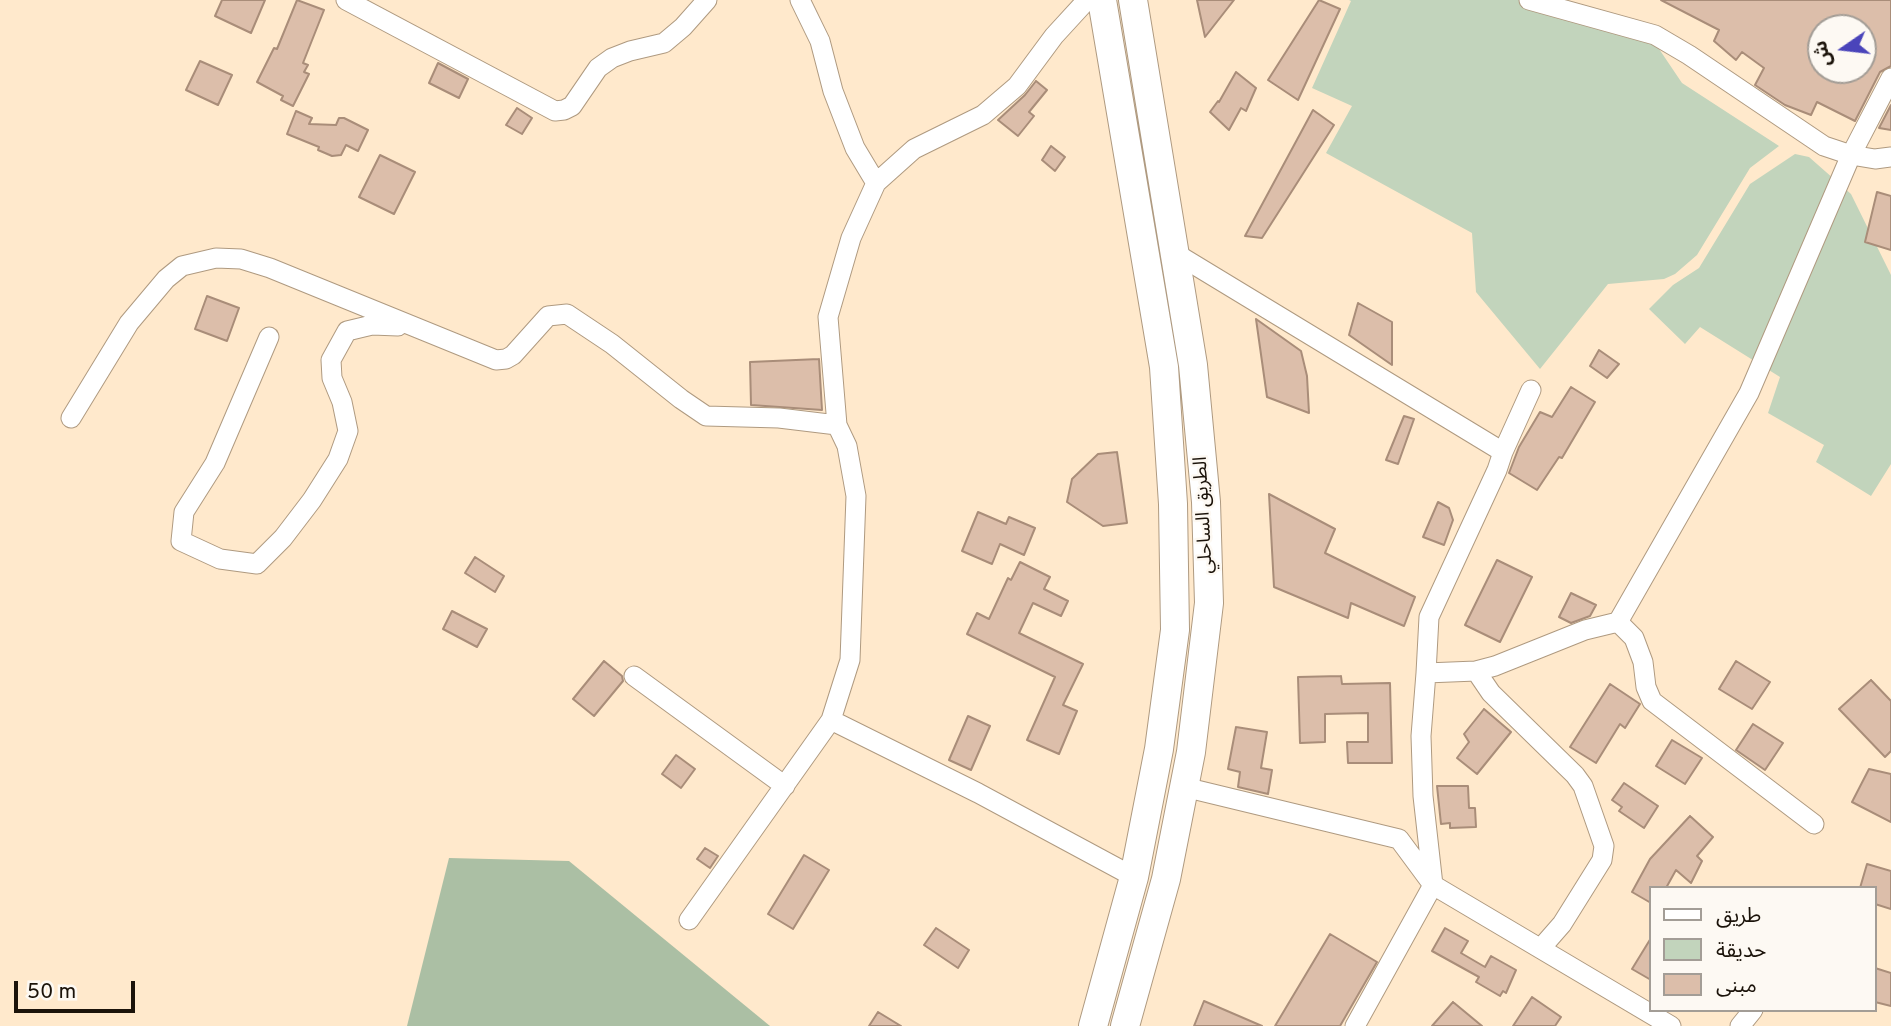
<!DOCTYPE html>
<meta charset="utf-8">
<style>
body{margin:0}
#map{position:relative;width:1891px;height:1026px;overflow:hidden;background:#ffe9cc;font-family:Overpass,"Noto Sans Arabic",sans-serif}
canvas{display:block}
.legend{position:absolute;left:1649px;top:886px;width:228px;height:126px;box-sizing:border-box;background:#fdf9f3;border:2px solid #a39d96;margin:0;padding:9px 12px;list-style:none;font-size:21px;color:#1b130a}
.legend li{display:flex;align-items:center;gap:14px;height:35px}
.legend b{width:35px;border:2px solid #a39d96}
.north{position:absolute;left:1807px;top:14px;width:70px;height:70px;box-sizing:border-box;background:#fdf9f3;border:2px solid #a39d96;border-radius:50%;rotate:256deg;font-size:19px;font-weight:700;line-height:28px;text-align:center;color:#1b130a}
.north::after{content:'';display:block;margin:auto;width:24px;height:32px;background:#4a44ba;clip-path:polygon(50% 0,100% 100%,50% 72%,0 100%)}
.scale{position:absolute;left:14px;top:981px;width:121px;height:32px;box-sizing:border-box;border:4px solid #1b130a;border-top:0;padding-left:9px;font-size:21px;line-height:24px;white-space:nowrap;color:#1b130a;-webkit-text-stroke:5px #fdf9f3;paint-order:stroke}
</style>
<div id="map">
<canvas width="1891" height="1026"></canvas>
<ul class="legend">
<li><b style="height:9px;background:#fff"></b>طريق</li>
<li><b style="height:19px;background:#c2d4bc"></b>حديقة</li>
<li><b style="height:19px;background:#dcbeaa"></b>مبنى</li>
</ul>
<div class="north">ش</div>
<div class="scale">50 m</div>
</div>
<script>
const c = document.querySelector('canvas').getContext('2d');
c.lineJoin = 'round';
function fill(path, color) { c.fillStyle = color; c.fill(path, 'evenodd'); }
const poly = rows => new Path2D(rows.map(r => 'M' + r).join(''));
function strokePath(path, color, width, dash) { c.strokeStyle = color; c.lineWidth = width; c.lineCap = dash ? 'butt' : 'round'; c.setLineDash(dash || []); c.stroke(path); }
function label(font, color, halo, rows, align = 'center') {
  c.font = font + ' Overpass,"Noto Sans Arabic",sans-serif'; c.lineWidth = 5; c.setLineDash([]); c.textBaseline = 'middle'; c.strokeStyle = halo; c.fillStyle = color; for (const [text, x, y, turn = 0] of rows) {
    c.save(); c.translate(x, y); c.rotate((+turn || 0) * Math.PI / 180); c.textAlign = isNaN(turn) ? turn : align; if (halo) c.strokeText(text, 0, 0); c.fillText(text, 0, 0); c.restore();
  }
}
fill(poly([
 [1349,0,1531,0,1653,40,1682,83,1779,146,1750,168,1697,255,1675,274,1664,279,1608,284,1540,369,1476,292,1472,233,1326,153,1352,106,1312,88,1351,1],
 [1795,154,1809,157,1851,194,1891,275,1891,464,1871,496,1816,462,1824,445,1768,413,1780,377,1700,327,1685,344,1649,309,1673,285,1699,268,1750,184]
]), '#c2d4bc');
fill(poly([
 [449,858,569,861,770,1026,407,1026]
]), '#abbfa4');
const building = poly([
 [222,0,265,0,251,33,215,16,222,0],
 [297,0,324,10,303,63,308,65,304,72,309,74,293,106,281,100,283,96,257,82,274,48,277,49,297,0],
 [1197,0,1234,0,1205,37,1197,0],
 [1319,0,1340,9,1298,100,1268,80,1319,0],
 [1661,0,1891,0,1891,66,1880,72,1855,121,1817,102,1811,115,1785,105,1755,85,1764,68,1742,52,1736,60,1714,41,1719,30,1661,0],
 [1821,28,1863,28,1863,70,1821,70,1821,28],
 [200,61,232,75,218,105,186,90,200,61],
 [438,63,468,79,459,98,429,83,438,63],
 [1236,72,1256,88,1246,111,1241,108,1229,130,1210,112,1218,101,1219,102,1236,72],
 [1036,81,1047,90,1029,112,1034,116,1018,136,998,120,1025,95,1036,81],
 [1891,105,1891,130,1879,128,1891,105],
 [517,108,532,118,522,134,506,125,517,108],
 [1313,110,1334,125,1262,238,1245,236,1313,110],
 [296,111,312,118,309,124,336,125,339,118,344,118,368,130,358,151,346,145,341,155,332,156,318,150,319,147,287,134,296,111],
 [1051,146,1065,157,1055,171,1042,160,1051,146],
 [380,155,415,172,394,214,359,197,380,155],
 [1877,192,1891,196,1891,250,1865,242,1877,192],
 [207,296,239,308,227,341,195,329,207,296],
 [1358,303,1392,322,1392,365,1349,335,1358,303],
 [1256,319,1301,351,1307,376,1309,413,1267,397,1256,319],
 [1599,350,1619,364,1607,378,1590,366,1599,350],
 [819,359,822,410,751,405,750,362,819,359],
 [1571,387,1595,402,1562,458,1559,457,1537,490,1509,473,1519,447,1540,412,1552,417,1571,387],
 [1404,416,1414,419,1398,464,1386,460,1404,416],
 [1117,452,1127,523,1103,526,1067,502,1072,479,1098,454,1117,452],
 [1269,494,1335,529,1325,553,1415,597,1404,626,1351,603,1348,618,1274,587,1269,494],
 [1438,502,1449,508,1453,520,1444,545,1423,537,1438,502],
 [978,512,1006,524,1009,517,1035,528,1024,555,1000,544,992,564,962,551,978,512],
 [475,557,504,576,495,592,465,573,475,557],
 [1497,560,1532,577,1500,642,1465,625,1497,560],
 [1020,562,1050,577,1044,589,1068,601,1061,616,1033,603,1019,633,1083,664,1063,705,1077,711,1059,754,1027,740,1055,677,967,634,977,613,989,619,1008,578,1011,580,1020,562],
 [1571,593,1596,605,1590,616,1571,623,1559,617,1571,593],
 [452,611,487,629,477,647,443,629,452,611],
 [604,661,622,676,623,681,594,716,573,699,604,661],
 [1736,661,1770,682,1752,709,1719,689,1736,661],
 [1341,676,1342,684,1390,683,1392,763,1348,763,1347,742,1368,742,1368,713,1325,714,1325,742,1300,743,1298,677,1341,676],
 [1871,680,1891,701,1891,751,1885,757,1839,709,1871,680],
 [1610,684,1640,704,1625,728,1620,724,1596,763,1570,747,1610,684],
 [1484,709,1511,732,1477,774,1457,758,1469,742,1464,734,1484,709],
 [968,716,990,726,971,770,949,760,968,716],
 [1753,724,1783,743,1765,770,1736,750,1753,724],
 [1236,727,1267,732,1261,768,1272,770,1268,794,1238,787,1240,772,1228,769,1236,727],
 [1672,740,1702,758,1685,784,1656,766,1672,740],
 [676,755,695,769,681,788,662,774,676,755],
 [1869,769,1891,774,1891,822,1852,802,1869,769],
 [1624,783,1658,806,1644,828,1619,811,1622,807,1612,800,1624,783],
 [1437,786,1468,786,1469,808,1475,808,1476,827,1450,828,1450,823,1441,824,1437,786],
 [1690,816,1713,837,1697,856,1702,861,1691,883,1676,870,1666,888,1651,888,1651,903,1632,892,1650,859,1690,816],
 [705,848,718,856,710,868,697,859,705,848],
 [804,855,829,870,793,929,768,914,804,855],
 [1867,864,1891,871,1891,909,1875,904,1875,888,1860,888,1867,864],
 [936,928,969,950,958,968,924,945,936,928],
 [1445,928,1468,941,1461,953,1485,967,1491,956,1516,970,1506,993,1503,991,1500,996,1476,982,1479,977,1432,951,1445,928],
 [1330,934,1377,962,1340,1026,1275,1026,1330,934],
 [1651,938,1651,980,1632,969,1651,938],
 [1875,968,1891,973,1891,1006,1875,1002,1875,968],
 [1532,997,1561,1017,1555,1026,1513,1026,1532,997],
 [1204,1001,1262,1026,1194,1026,1204,1001],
 [1453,1002,1482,1026,1432,1026,1453,1002],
 [878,1012,901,1026,869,1026,878,1012]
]);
fill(building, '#dcbeaa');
strokePath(building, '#a98d79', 2);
const minor = poly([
 [346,0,555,111,564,110,572,106,598,68,612,58,630,51,664,43,683,27,707,0],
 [800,0,820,41,833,91,855,148,876,183],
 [1529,0,1655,35,1689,55,1824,146,1851,155,1891,78],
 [1175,253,1503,452,1531,390],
 [269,337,215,463,184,512,181,541,220,559,257,564,283,538,312,500,338,459,348,431,342,402,332,378,331,360,347,331,372,325,398,326],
 [71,418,129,323,166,279,182,266,216,258,241,259,270,268,496,360,506,359,513,355,548,316,567,314,612,344,681,399,706,416,779,418,837,425],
 [1503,452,1497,470,1429,617,1426,673,1476,671,1495,666,1585,630,1618,622,1634,638,1643,662,1646,687,1652,701,1814,824],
 [1618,622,1749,393,1851,155,1875,159,1891,157],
 [1476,671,1491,693,1575,775,1583,786,1604,846,1602,860,1562,924,1541,948],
 [634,676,785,786],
 [831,720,978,793,1134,877],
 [1184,787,1399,839,1433,885,1423,796,1421,736,1426,673],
 [689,920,831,720,850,660,856,496,847,446,837,425,828,317,851,238,876,183,914,149,983,115,1017,86,1054,36,1087,0],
 [1355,1026,1433,885,1671,1026],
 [1740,1026,1753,1010]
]);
const highway = poly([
 [1093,1026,1134,877,1159,749,1175,630,1173,504,1164,367,1102,0],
 [1125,1026,1166,879,1191,752,1209,603,1206,502,1193,365,1133,0]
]);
strokePath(minor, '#af9a80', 21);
strokePath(highway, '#af9a80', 30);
strokePath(minor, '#fff', 19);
strokePath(highway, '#fff', 28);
label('19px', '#1b130a', '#fdf9f3', [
 ["الطريق الساحلي",1205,515,-93]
]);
</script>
